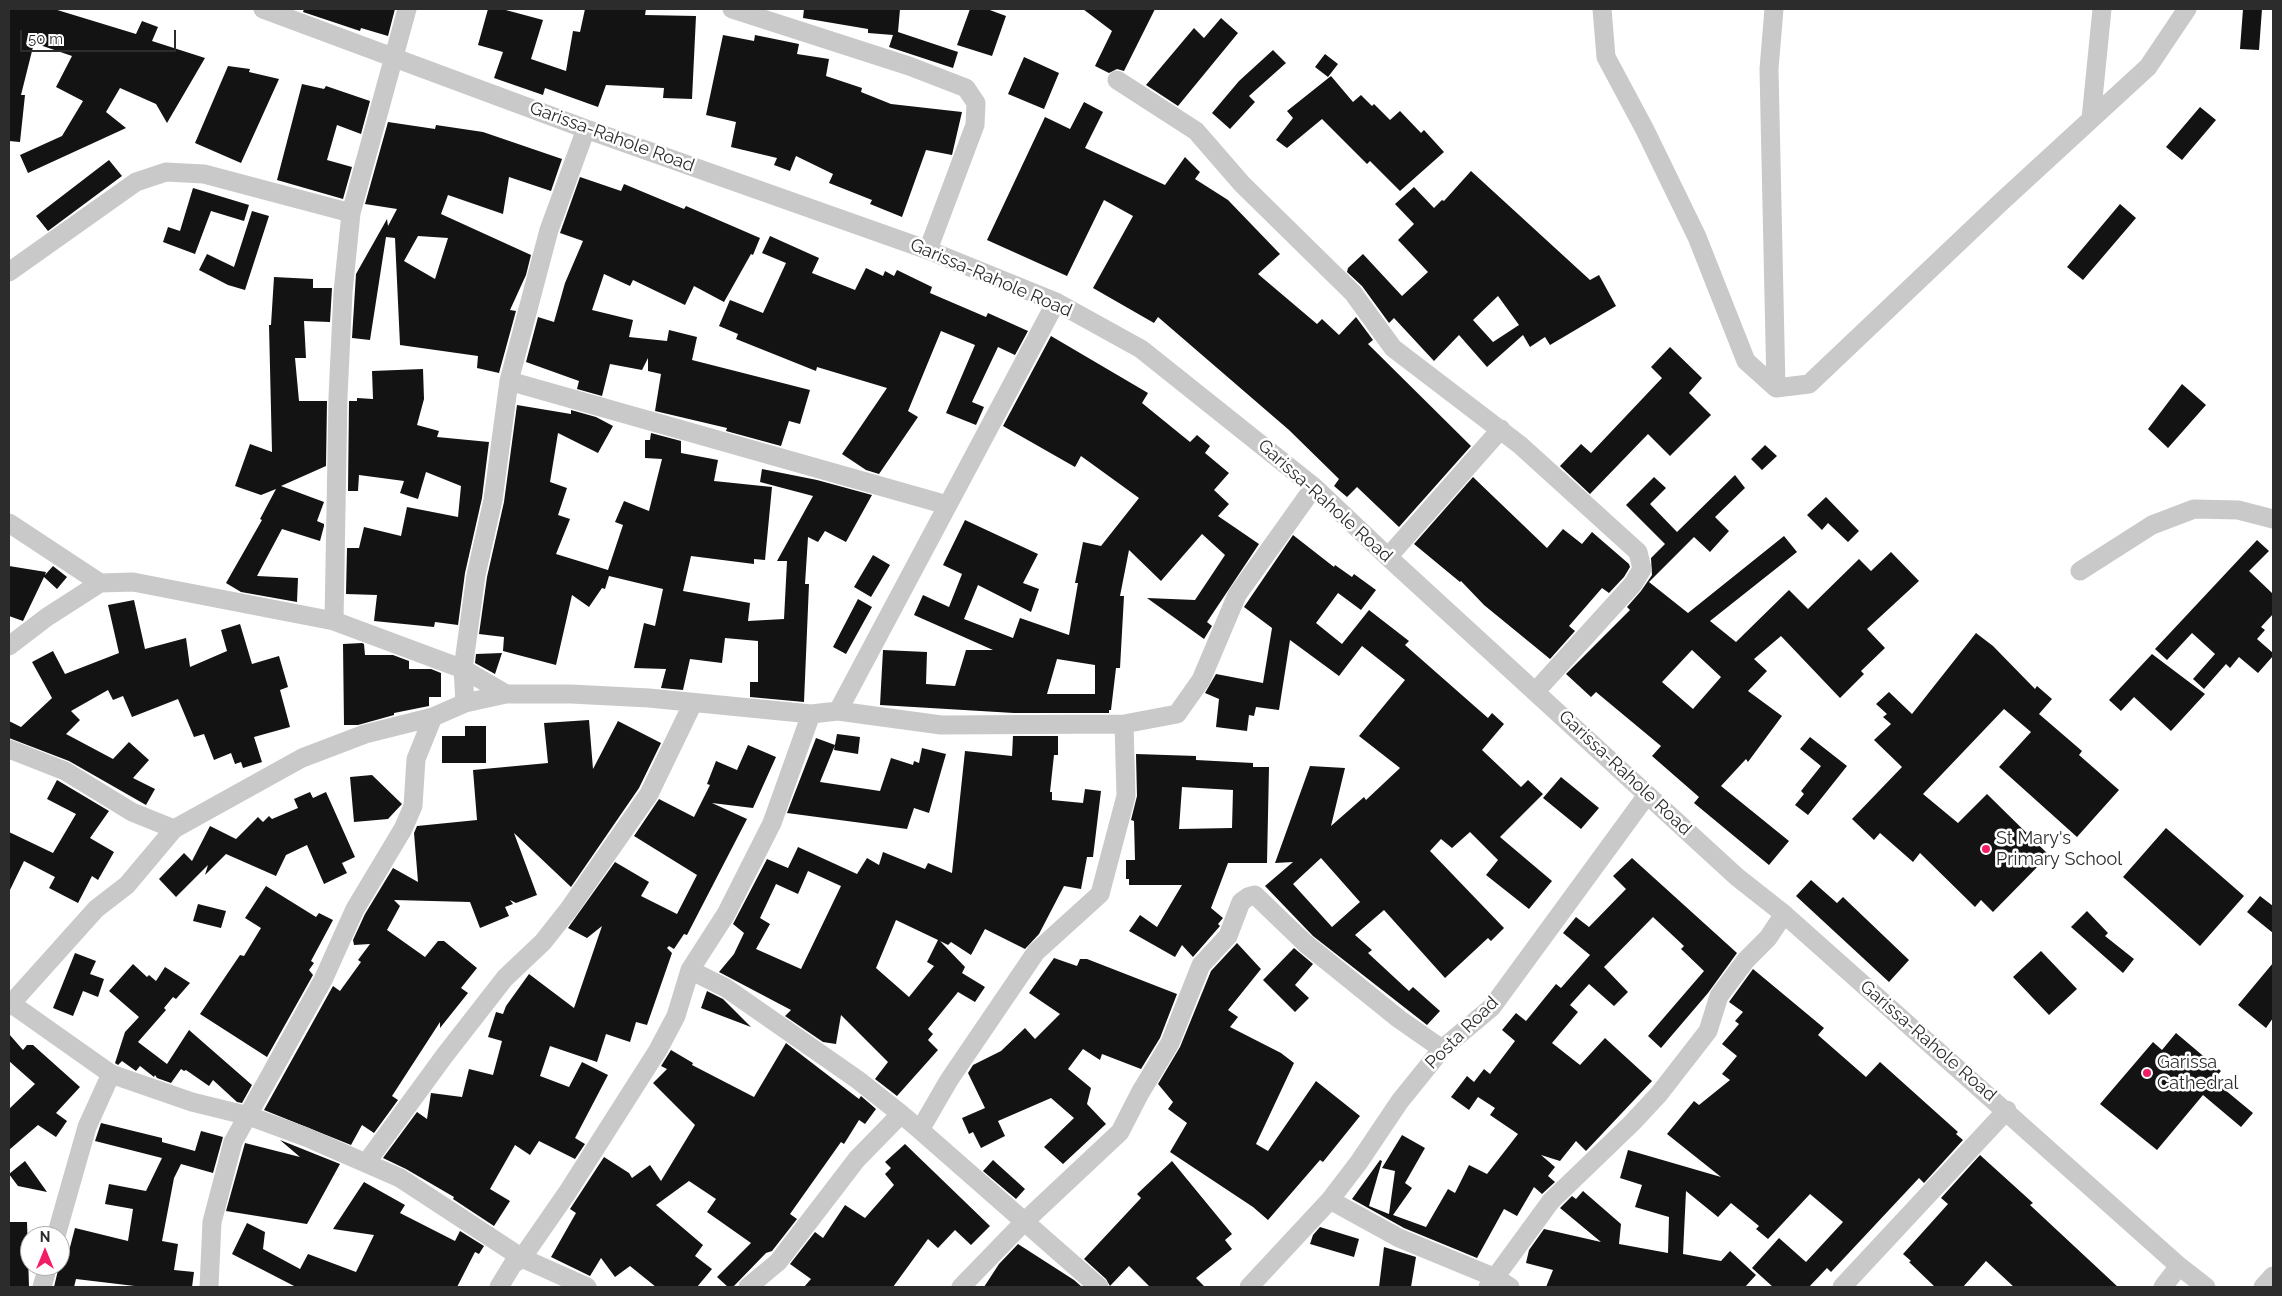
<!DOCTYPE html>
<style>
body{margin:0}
#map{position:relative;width:2282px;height:1296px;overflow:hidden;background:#fff;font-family:Raleway,sans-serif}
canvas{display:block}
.frame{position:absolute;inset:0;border:10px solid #2c2c2c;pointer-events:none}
.north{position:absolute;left:20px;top:1226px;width:50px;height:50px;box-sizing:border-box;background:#fff;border:1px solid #ababab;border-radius:50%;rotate:0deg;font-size:14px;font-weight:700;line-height:20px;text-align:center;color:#2c2c2c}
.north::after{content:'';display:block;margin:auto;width:18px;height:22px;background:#f31d65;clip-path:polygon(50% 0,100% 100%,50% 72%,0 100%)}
.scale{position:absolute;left:20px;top:30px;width:156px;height:22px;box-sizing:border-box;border:2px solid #2c2c2c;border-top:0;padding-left:6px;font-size:15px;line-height:18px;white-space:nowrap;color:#2c2c2c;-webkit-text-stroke:4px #fff;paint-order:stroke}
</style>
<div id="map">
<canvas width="2282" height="1296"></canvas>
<div class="frame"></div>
<div class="north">N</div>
<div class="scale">50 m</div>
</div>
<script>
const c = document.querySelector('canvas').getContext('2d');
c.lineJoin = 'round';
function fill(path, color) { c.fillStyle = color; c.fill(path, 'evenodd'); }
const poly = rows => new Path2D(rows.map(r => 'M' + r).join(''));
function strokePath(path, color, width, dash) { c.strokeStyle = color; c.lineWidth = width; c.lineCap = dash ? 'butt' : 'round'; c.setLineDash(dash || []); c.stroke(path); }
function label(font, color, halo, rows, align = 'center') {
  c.font = font + ' Raleway,sans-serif'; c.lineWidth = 5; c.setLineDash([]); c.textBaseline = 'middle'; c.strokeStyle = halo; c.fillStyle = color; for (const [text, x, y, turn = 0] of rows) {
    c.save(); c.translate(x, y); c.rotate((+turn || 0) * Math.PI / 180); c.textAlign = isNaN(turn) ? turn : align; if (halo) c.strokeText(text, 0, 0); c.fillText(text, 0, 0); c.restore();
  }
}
fill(poly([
 [9,9,54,9,136,34,142,21,158,27,152,41,205,58,167,123,156,104,120,88,106,112,126,128,28,173,20,155,62,136,83,101,56,87,72,56,34,43,21,95,25,95,20,142,9,141],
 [304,9,395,9,388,36,361,28,360,31,303,12],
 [488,9,502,9,543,20,531,59,566,71,573,31,580,32,585,9,646,9,645,15,696,16,692,99,663,98,664,88,606,85,598,107,545,88,543,95,494,78,503,52,478,45],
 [804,9,900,9,898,32,958,52,953,68,889,47,893,35,868,33,868,29,803,18],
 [970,9,987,9,1006,16,992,56,957,45],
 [1083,9,1155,9,1124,71,1117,69,1109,73,1095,66,1112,31],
 [2243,9,2262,9,2259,50,2240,49],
 [1221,18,1238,33,1178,106,1146,85,1194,28,1204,38],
 [723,35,754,41,755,35,799,44,797,54,829,59,826,76,862,88,861,92,891,104,962,112,952,155,926,150,902,217,870,204,872,200,829,183,833,174,796,156,790,171,774,165,777,158,731,147,736,122,706,115],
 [1273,50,1286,63,1249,96,1255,102,1230,129,1212,113,1239,81],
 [1325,54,1338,64,1328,77,1315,67],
 [1024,57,1059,73,1044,109,1008,94],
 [228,66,250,69,249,72,279,79,241,163,195,143],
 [1331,76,1353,102,1361,95,1372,106,1374,104,1390,120,1400,111,1421,133,1424,130,1444,152,1400,191,1370,161,1367,164,1322,119,1287,148,1276,140,1293,118,1287,111],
 [302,84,324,89,326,86,370,101,361,134,337,125,327,160,352,167,343,199,277,180],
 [1084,102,1103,112,1085,148,1165,185,1185,157,1200,172,1195,179,1228,200,1280,254,1258,274,1317,324,1322,319,1339,335,1356,317,1373,340,1368,344,1471,446,1399,527,1357,487,1347,497,1334,486,1339,479,1289,430,1158,317,1154,323,1093,288,1133,216,1104,200,1067,276,987,240,1045,117,1070,129],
 [2200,107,2216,120,2182,160,2166,147],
 [388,122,435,129,436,125,483,132,562,159,551,191,509,177,503,214,448,195,441,214,531,255,526,275,510,310,516,311,499,373,477,368,478,356,400,345,395,238,386,237,370,340,352,338,356,274,387,219,388,226,397,209,365,204],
 [418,236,448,238,435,279,404,261],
 [109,160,122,176,48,231,36,216],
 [1471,171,1590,280,1599,275,1616,306,1550,345,1545,337,1530,347,1523,335,1487,367,1459,335,1434,361,1394,318,1389,323,1362,286,1347,272,1348,268,1363,254,1402,296,1428,272,1398,240,1414,224,1395,204,1414,187,1434,208,1442,200,1444,201],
 [1498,296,1519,325,1493,342,1473,320],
 [580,177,621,191,624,184,684,209,686,206,760,238,753,255,751,254,724,302,694,286,685,305,633,280,630,286,604,274,592,310,633,320,629,337,667,341,669,330,697,337,692,360,810,390,800,424,789,421,781,446,726,431,727,428,655,411,661,374,648,371,648,358,642,370,610,364,602,396,577,389,579,381,526,362,538,317,554,322,565,283,583,241,560,233],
 [193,188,249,205,244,221,211,211,195,254,163,242,168,227,180,231],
 [2120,204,2136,218,2083,280,2067,267],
 [252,211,269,216,245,290,228,285,199,270,207,254,234,267],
 [770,236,819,258,812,273,855,290,866,268,883,276,885,271,894,276,897,270,932,287,930,293,986,317,988,313,1028,331,1015,355,998,347,972,402,984,407,976,425,946,413,975,345,941,331,908,411,918,417,879,474,866,470,842,454,887,388,817,367,816,371,736,339,738,334,719,326,730,300,763,313,786,263,762,253],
 [274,277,313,279,313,288,332,288,330,322,304,321,306,358,295,358,299,401,327,401,326,466,281,486,324,502,317,521,324,524,324,526,320,541,282,529,257,576,298,578,297,602,241,592,226,583,262,520,260,519,276,489,261,495,235,486,250,444,272,452,269,325,271,325],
 [1051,336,1148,393,1142,403,1190,442,1197,435,1210,446,1205,453,1229,473,1214,490,1229,504,1218,516,1259,544,1207,622,1212,626,1204,639,1147,598,1195,600,1225,555,1202,534,1161,581,1129,550,1120,596,1124,596,1120,668,1116,668,1111,710,1109,710,1109,713,1014,713,880,705,883,650,927,652,926,684,955,686,966,650,993,650,914,615,923,595,949,607,962,574,943,565,965,520,1038,554,1023,583,1039,589,1031,612,978,585,964,619,1013,638,1020,618,1069,635,1078,583,1075,583,1083,542,1101,546,1139,498,1081,456,1075,467,1003,426],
 [1057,659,1095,665,1095,694,1047,694],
 [1670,347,1702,378,1689,393,1711,415,1670,456,1648,434,1590,494,1560,466,1581,444,1591,453,1662,378,1651,367],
 [423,369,424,399,417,425,439,431,437,437,489,442,482,498,465,573,458,625,435,622,434,627,374,621,377,595,346,594,347,548,359,548,364,527,401,536,407,507,458,517,461,486,426,472,418,499,400,493,404,481,359,475,358,491,348,491,349,401,357,401,357,398,373,399,372,371],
 [2182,384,2206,405,2168,448,2148,429],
 [517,405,571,414,571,410,596,417,613,426,598,453,558,433,550,482,567,488,558,515,570,519,556,554,608,570,623,525,615,522,624,501,649,511,662,459,645,458,645,440,650,440,651,433,681,441,681,453,718,460,714,481,772,487,765,560,754,559,754,564,691,556,683,591,750,603,748,621,784,619,787,561,777,561,813,496,760,482,762,469,817,480,872,495,846,542,825,531,818,542,808,537,805,584,809,584,804,702,750,697,750,682,758,682,758,641,725,638,722,663,690,659,683,690,661,688,666,669,634,668,644,623,655,626,663,589,609,576,605,589,602,588,589,607,572,595,556,665,503,651,504,637,479,634,487,577,504,502],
 [1765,445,1777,456,1762,470,1751,459],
 [1735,475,1745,488,1715,517,1729,531,1710,552,1694,537,1649,582,1688,613,1784,536,1797,552,1710,621,1736,642,1789,590,1808,609,1859,559,1871,571,1891,552,1919,581,1867,629,1885,648,1861,671,1864,674,1840,698,1781,636,1754,659,1767,671,1748,691,1782,716,1748,762,1746,759,1721,786,1789,841,1769,865,1694,803,1699,797,1652,756,1661,746,1596,692,1591,697,1566,674,1630,610,1627,607,1641,591,1652,575,1651,558,1665,544,1626,505,1654,477,1666,488,1650,504,1677,532],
 [1692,650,1721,677,1693,709,1662,682],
 [1473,477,1547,548,1563,529,1582,544,1592,532,1629,564,1630,567,1624,577,1609,593,1602,588,1569,626,1575,631,1550,659,1484,605,1461,581,1460,582,1414,544],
 [1826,497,1859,531,1848,542,1828,523,1822,530,1807,515],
 [1293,535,1334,567,1335,565,1352,577,1354,574,1376,590,1361,610,1338,593,1316,623,1342,644,1369,610,1409,641,1405,645,1488,718,1492,713,1504,724,1482,750,1521,787,1528,780,1543,794,1500,837,1552,881,1529,909,1486,875,1498,860,1470,832,1452,848,1441,839,1430,851,1504,928,1491,941,1488,938,1445,978,1384,910,1355,935,1372,950,1368,953,1409,991,1413,987,1440,1011,1427,1025,1313,936,1265,886,1293,862,1275,863,1310,766,1345,768,1331,826,1364,797,1366,800,1400,768,1359,736,1405,680,1362,646,1339,676,1290,640,1279,710,1256,707,1254,716,1249,715,1247,731,1216,727,1219,699,1205,693,1216,674,1263,683,1272,628,1244,607],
 [1321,858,1360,902,1332,927,1293,884],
 [2257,540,2269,551,2249,571,2273,594,2273,614,2261,627,2265,630,2257,639,2273,653,2273,656,2258,673,2239,657,2230,668,2226,664,2204,689,2193,679,2215,654,2192,633,2167,660,2155,649],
 [873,555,890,565,871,597,854,587],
 [9,566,46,572,45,575,53,566,67,577,57,589,44,577,23,621,9,616],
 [858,599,872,607,846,654,833,647],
 [134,600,145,649,186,638,190,667,227,651,221,630,240,624,252,664,279,656,288,687,280,690,290,727,254,737,262,762,243,768,241,762,235,764,231,753,214,760,204,734,194,737,178,699,132,717,123,696,113,700,108,690,71,711,80,720,66,734,113,759,129,742,149,760,133,778,155,789,146,805,69,761,9,738,9,721,21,727,52,698,32,662,53,651,65,674,119,653,108,605],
 [1976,633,1993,646,2035,689,2037,686,2052,699,2039,714,2082,751,2079,755,2119,790,2077,837,1999,767,2031,732,2004,709,1923,794,1958,823,1987,794,2049,855,1993,912,1981,900,1975,907,1920,853,1913,862,1880,833,1874,840,1852,819,1902,767,1874,740,1891,724,1883,717,1887,714,1876,704,1889,692,1912,714],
 [362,643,364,644,365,655,393,655,409,661,409,669,431,669,441,673,441,697,429,697,429,706,394,713,394,715,358,725,344,725,343,644],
 [502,653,495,674,475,663,476,654],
 [2152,654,2205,694,2171,731,2134,697,2121,711,2109,700],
 [589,720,593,769,618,721,661,743,639,788,571,887,514,833,537,895,516,903,510,900,513,904,505,907,509,916,480,928,470,902,394,900,400,906,387,930,425,957,438,941,444,941,477,968,461,988,468,993,440,1028,440,1022,392,1096,398,1100,374,1133,362,1125,351,1145,264,1110,333,986,340,991,361,962,358,960,370,944,354,945,353,940,365,914,393,868,418,882,414,833,417,826,477,820,473,770,548,763,544,723],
 [465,726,486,726,486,763,442,763,442,736,465,736],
 [837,734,860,737,858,754,834,750],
 [1013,736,1058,736,1058,755,1054,755,1050,792,1052,792,1052,800,1083,803,1085,789,1101,791,1093,857,1087,857,1081,889,1064,886,1039,934,1025,949,985,929,971,955,951,942,948,945,940,941,965,967,962,973,985,987,975,1002,958,992,928,1029,933,1034,928,1040,938,1050,897,1096,875,1079,888,1062,841,1015,836,1044,823,1042,785,1016,791,1010,719,972,734,954,744,933,733,924,767,859,788,868,798,847,857,874,867,858,879,865,883,852,925,869,928,863,952,873,965,751,1012,756],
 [808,871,841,886,801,969,756,949,770,924,760,918,776,884,798,894],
 [896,920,938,940,927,962,934,966,909,997,876,968],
 [1810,737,1847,766,1808,815,1795,805,1804,794,1801,791,1821,766,1800,749],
 [816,738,835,745,820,782,880,791,891,758,913,765,914,761,919,763,922,748,946,754,929,813,914,808,907,829,787,813],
 [748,745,776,757,753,808,712,803,747,819,687,935,684,934,674,949,669,946,667,948,672,953,647,1025,636,1022,630,1042,606,1034,597,1062,550,1046,540,1076,569,1087,582,1062,608,1075,575,1138,585,1144,575,1159,539,1141,530,1155,515,1145,490,1189,510,1201,494,1226,453,1199,454,1197,406,1169,383,1158,417,1112,427,1119,431,1093,462,1097,469,1069,493,1075,502,1041,488,1037,496,1012,503,1014,506,1006,529,974,574,1008,602,926,587,938,568,928,615,862,649,882,641,896,677,914,697,875,634,836,659,799,694,817,710,785,707,784,716,761,737,770],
 [1136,754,1196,756,1196,760,1253,763,1253,767,1269,767,1267,863,1228,863,1211,908,1223,918,1218,924,1220,926,1193,957,1182,945,1175,957,1129,931,1140,915,1157,927,1182,885,1129,885,1129,879,1126,879,1126,860,1135,860,1134,821,1131,820,1137,796],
 [1182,787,1233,790,1232,828,1179,829],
 [372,775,402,804,388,819,354,822,350,777],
 [1561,777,1599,808,1581,829,1543,798],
 [57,780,109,811,90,838,114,852,98,880,92,876,78,903,49,888,55,877,24,861,9,892,9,832,53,853,76,814,47,799],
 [310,792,313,798,326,792,355,857,342,863,347,873,324,884,307,845,286,855,276,876,226,854,205,875,208,865,176,897,159,879,184,853,192,861,210,826,236,839,258,817,263,822,269,816,272,819,298,808,294,799],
 [2166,828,2244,896,2200,946,2123,877],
 [1632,858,1737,953,1708,993,1661,1048,1648,1036,1704,971,1681,949,1684,946,1653,917,1604,967,1628,992,1614,1006,1589,984,1570,1005,1578,1012,1552,1043,1580,1065,1605,1038,1652,1081,1586,1151,1576,1141,1560,1161,1541,1155,1555,1167,1548,1176,1555,1182,1542,1194,1534,1187,1517,1216,1504,1209,1477,1258,1404,1228,1352,1199,1380,1160,1382,1161,1369,1206,1389,1214,1395,1171,1382,1168,1402,1135,1425,1148,1405,1183,1412,1188,1393,1215,1426,1227,1448,1189,1455,1193,1469,1165,1487,1174,1518,1134,1490,1115,1495,1108,1478,1097,1469,1110,1451,1097,1467,1076,1474,1082,1484,1069,1490,1074,1515,1041,1502,1030,1516,1013,1526,1021,1556,984,1561,988,1590,955,1563,933,1576,917,1589,927,1626,889,1613,876],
 [1811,880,1837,903,1843,897,1909,960,1889,982,1796,896],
 [266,886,316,917,319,913,333,920,311,961,314,963,309,970,313,975,267,1057,200,1014,240,955,244,956,261,928,245,918],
 [2260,896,2273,906,2273,933,2247,912],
 [198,904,226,911,221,928,193,921],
 [2087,911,2108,933,2105,936,2134,959,2123,973,2071,927],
 [1237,943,1261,969,1228,1010,1238,1017,1230,1027,1281,1053,1294,1063,1256,1144,1268,1151,1316,1081,1360,1116,1323,1162,1320,1160,1268,1220,1253,1207,1170,1152,1187,1123,1168,1109,1173,1102,1158,1084,1180,1047,1211,971],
 [1294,948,1313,964,1295,985,1309,998,1295,1012,1263,980],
 [2041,951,2077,989,2049,1015,2013,977],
 [75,953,96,961,90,974,104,979,98,997,83,991,73,1016,53,1008],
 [1054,958,1077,966,1080,959,1087,959,1177,994,1160,1038,1141,1069,1102,1054,1100,1060,1083,1049,1068,1069,1091,1088,1087,1104,1106,1124,1063,1164,1044,1147,1074,1118,1051,1098,998,1121,1005,1136,981,1148,973,1132,969,1134,962,1118,985,1108,968,1073,973,1065,1001,1051,1025,1028,1035,1039,1060,1014,1029,993],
 [2273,963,2273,1018,2266,1028,2238,1005],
 [133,964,147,977,149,975,156,981,165,967,190,983,176,999,173,997,164,1008,166,1010,138,1042,167,1064,189,1030,252,1085,242,1103,237,1102,213,1080,209,1086,186,1070,184,1071,181,1069,171,1083,157,1078,155,1075,154,1077,140,1066,136,1071,122,1061,118,1065,115,1063,125,1032,139,1017,109,991],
 [1753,969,1824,1028,1818,1035,1866,1077,1880,1062,1958,1132,1956,1134,1963,1140,1924,1183,1919,1178,1831,1272,1827,1268,1809,1287,1773,1287,1752,1268,1779,1238,1806,1262,1843,1222,1810,1194,1768,1239,1756,1229,1759,1226,1731,1203,1718,1217,1686,1191,1683,1254,1721,1261,1730,1251,1756,1275,1745,1287,1546,1287,1553,1270,1526,1263,1529,1250,1544,1229,1601,1242,1560,1208,1572,1196,1576,1199,1583,1191,1621,1224,1619,1244,1668,1253,1669,1217,1635,1207,1642,1185,1620,1178,1628,1150,1721,1177,1667,1134,1694,1101,1699,1105,1730,1080,1722,1074,1737,1056,1722,1044,1739,1024,1735,1021,1743,1012,1729,1002],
 [707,991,723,999,751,1027,701,1008],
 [2176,1033,2221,1071,2213,1080,2253,1113,2241,1127,2203,1095,2157,1150,2100,1104,2153,1042,2162,1050],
 [9,1034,23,1050,27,1045,33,1045,80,1087,56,1113,67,1121,56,1137,38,1125,9,1150,9,1109,35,1084,9,1061],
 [786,1043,859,1099,861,1096,876,1109,865,1124,859,1120,844,1144,841,1142,790,1214,797,1219,772,1251,766,1253,733,1287,728,1287,717,1277,751,1243,707,1212,716,1199,689,1181,656,1205,703,1245,695,1256,712,1269,697,1287,656,1287,630,1266,615,1277,601,1258,590,1276,551,1257,576,1213,570,1209,604,1157,629,1173,632,1178,650,1165,661,1181,695,1125,653,1083,667,1069,661,1066,671,1050,693,1063,692,1065,754,1097],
 [101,1123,162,1138,162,1142,195,1151,201,1131,223,1137,213,1173,181,1164,174,1178,162,1241,178,1244,174,1270,194,1272,192,1287,143,1287,76,1279,74,1287,54,1287,63,1249,69,1251,75,1228,128,1241,133,1209,105,1204,109,1184,146,1191,162,1158,95,1141],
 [280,1140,340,1164,307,1224,226,1211,245,1143,300,1157],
 [905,1144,990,1226,971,1245,955,1230,938,1248,928,1239,893,1287,804,1287,811,1279,790,1264,815,1232,823,1238,845,1205,865,1218,894,1185,885,1174,891,1168,885,1162],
 [1980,1155,2033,1203,2030,1205,2118,1287,2014,1287,1986,1261,1963,1287,1935,1287,1909,1262,1911,1261,1903,1254,1948,1204,1941,1198],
 [993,1160,1025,1189,1016,1199,983,1171],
 [25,1161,47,1192,18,1186,9,1174],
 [1172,1161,1232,1234,1225,1240,1232,1249,1196,1278,1205,1287,1150,1287,1129,1266,1110,1286,1106,1279,1084,1259,1141,1198,1137,1194],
 [364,1182,405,1205,400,1213,455,1241,460,1231,484,1246,479,1254,475,1252,457,1287,296,1287,232,1254,247,1223,265,1232,263,1249,300,1269,308,1254,356,1272,374,1235,333,1229],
 [9,1222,27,1222,29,1287,10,1287],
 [1320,1227,1359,1239,1354,1257,1310,1244,1313,1235],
 [1018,1244,1074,1280,1082,1287,984,1287,999,1264],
 [1384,1247,1416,1257,1411,1287,1379,1287]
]), '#131313');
strokePath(poly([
 [263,9,586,129,928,250,1056,302,1141,349,1314,487,1388,557,1737,877,1784,914,2179,1266,2206,1287],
 [732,9,909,66,966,88,976,103,975,125,928,250],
 [1602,9,1606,57,1645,130,1697,237,1746,361,1776,388,1809,384,2000,203,2148,67,2187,9],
 [1774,9,1769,69,1776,388],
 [1117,80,1196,131,1242,184,1353,293,1393,348,1520,445,1638,552,1642,569,1633,584,1536,691],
 [2091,119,2102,9],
 [9,272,136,182,166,172,204,174,351,213],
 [509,381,549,230,586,129],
 [9,523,100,583,133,582,334,621,463,669,465,703],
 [1388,557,1501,429],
 [2080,571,2152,525,2194,509,2238,510,2273,519],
 [334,621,338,397,343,292,351,213,407,9],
 [9,646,47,617,100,583],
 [506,694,463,669,476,575,493,500,509,381,947,505],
 [838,711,1056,302],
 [9,749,65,771,132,812,174,829],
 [690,970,726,988,858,1080,901,1114],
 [9,1002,111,1074,192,1102,249,1116,306,1137,400,1178,522,1258,587,1287],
 [9,1006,96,909,127,885,174,829,302,758,365,734,433,717,465,703,506,694,571,694,649,698,811,714,838,711,941,725,1124,724,1177,714,1201,680,1237,595,1314,487],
 [920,1130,1099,1287],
 [366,1163,445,1055,505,978,543,942,569,909,649,794,693,703],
 [1330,1200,1399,1238,1496,1278,1510,1287],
 [56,1236,87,1127,111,1074],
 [42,1287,48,1266],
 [209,1287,212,1222,233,1142,323,980,355,909,403,829,413,806,416,759,433,717],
 [499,1287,513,1264,522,1258,567,1193,658,1050,676,1016,690,970,726,914,772,823,811,714],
 [748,1287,778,1262,857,1159,901,1114,920,1130,949,1080,1036,952,1100,894,1126,796,1124,724],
 [961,1287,1024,1222,1120,1132,1140,1093,1170,1043,1201,965,1228,936,1241,902,1248,897,1255,895,1306,944,1399,1019,1442,1049],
 [1249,1287,1330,1200,1359,1162,1400,1101,1442,1049,1492,1007,1647,795],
 [1488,1287,1551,1201,1632,1123,1659,1094,1708,1031,1719,996,1746,960,1768,938,1784,914],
 [1842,1287,2007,1110],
 [2163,1287,2179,1266],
 [2263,1287,2273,1276]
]), '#c9c9c9', 19);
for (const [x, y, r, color] of [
 [1986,849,5,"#f31d65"],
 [2147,1073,5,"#f31d65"]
]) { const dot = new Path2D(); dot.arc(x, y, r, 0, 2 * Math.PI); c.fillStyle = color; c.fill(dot); strokePath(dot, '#fff', 2); }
label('18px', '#2c2c2c', '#fff', [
 ["Garissa-Rahole Road",612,137,20],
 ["Garissa-Rahole Road",991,278,23],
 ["Garissa-Rahole Road",1325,501,42],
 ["Garissa-Rahole Road",1625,773,43],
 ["Posta Road",1462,1033,-45],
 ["Garissa-Rahole Road",1928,1041,41]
]);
label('18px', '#2c2c2c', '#fff', [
 ["St Mary's",1996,839],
 ["Primary School",1996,860],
 ["Garissa",2157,1063],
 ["Cathedral",2157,1084]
], 'left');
</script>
